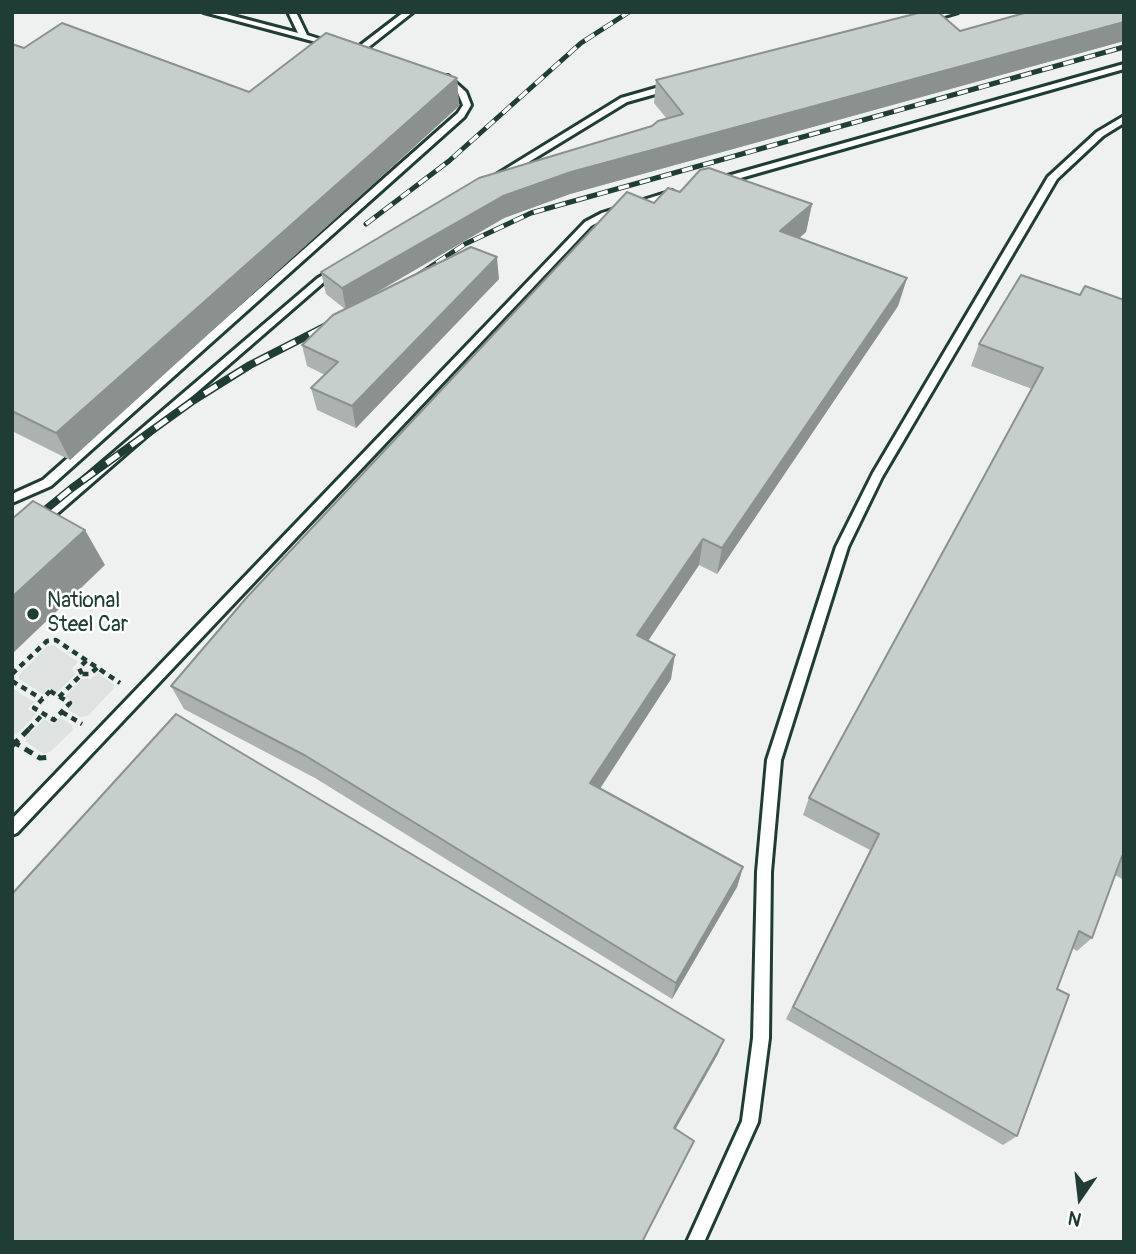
<!DOCTYPE html>
<style>
body{margin:0}
#map{position:relative;width:1136px;height:1254px;overflow:hidden;background:#fff;font-family:Pangolin,sans-serif}
canvas{display:block}
.frame{position:absolute;inset:0;border:14px solid #1f3d34;pointer-events:none}
.north{position:absolute;left:1045px;top:1163px;width:70px;height:70px;-webkit-text-stroke:5px #fff;paint-order:stroke;rotate:194deg;font-size:19px;font-weight:700;line-height:28px;text-align:center;color:#1f3d34}
.north::after{content:'';display:block;margin:auto;width:24px;height:32px;background:#1f3d34;clip-path:polygon(50% 0,100% 100%,50% 72%,0 100%)}
</style>
<div id="map">
<canvas width="1136" height="1254"></canvas>
<div class="frame"></div>
<div class="north">N</div>
</div>
<script>
const c = document.querySelector('canvas').getContext('2d');
c.lineJoin = 'round';
function fill(path, color) { c.fillStyle = color; c.fill(path, 'evenodd'); }
const poly = rows => new Path2D(rows.map(r => 'M' + r).join(''));
function strokePath(path, color, width, dash) { c.strokeStyle = color; c.lineWidth = width; c.lineCap = dash ? 'butt' : 'round'; c.setLineDash(dash || []); c.stroke(path); }
function label(font, color, halo, rows, align = 'center') {
  c.font = font + ' Pangolin,sans-serif'; c.lineWidth = 5; c.setLineDash([]); c.textBaseline = 'middle'; c.strokeStyle = halo; c.fillStyle = color; for (const [text, x, y, turn = 0] of rows) {
    c.save(); c.translate(x, y); c.rotate((+turn || 0) * Math.PI / 180); c.textAlign = isNaN(turn) ? turn : align; if (halo) c.strokeText(text, 0, 0); c.fillText(text, 0, 0); c.restore();
  }
}
fill(poly([
 [12,12,1124,12,1124,1242,12,1242]
]), '#eef1f0');
fill(poly([
 [53,645,78,662,72,668,75,675,57,693,49,688,43,694,19,679,19,675,47,646],
 [98,673,114,685,113,689,88,716,80,717,67,709,73,702,65,697,82,679,91,679],
 [12,688,34,702,28,709,37,714,18,733,12,734],
 [60,717,72,725,73,730,50,752,44,754,26,742,26,737,44,719,53,724]
]), '#dee3e2');
const service = poly([
 [204,12,218,12,298,33,288,12,296,12,307,35,335,44,331,46,204,12],
 [404,12,413,12,361,53,355,53,348,49,352,47,357,48,404,12],
 [944,12,958,12,927,21,923,19,944,12],
 [1124,64,1124,69,723,183,720,184,715,181,717,179,1124,64],
 [442,76,448,76,466,92,471,105,464,117,51,486,12,503,12,494,43,480,458,113,463,105,458,93,442,80,442,76],
 [670,84,674,87,673,89,627,102,504,177,498,177,496,175,621,98,670,84],
 [1124,116,1124,123,1103,136,1057,179,882,477,848,547,781,760,771,872,769,1038,758,1122,704,1242,687,1242,742,1121,753,1038,757,872,767,760,836,547,873,473,1048,177,1097,132,1124,116],
 [672,191,677,194,675,196,608,217,591,226,17,833,12,835,12,819,585,222,602,213,672,191],
 [337,267,340,268,340,272,324,282,45,524,37,524,35,521,37,518,318,278,337,267]
]);
strokePath(service, '#1f3d34', 6);
strokePath(poly([
 [12,674,47,641,56,640,120,683],
 [82,674,79,668,87,660],
 [12,681,42,699],
 [50,691,70,703,54,720,34,708,50,691],
 [59,697,82,674,90,674,98,667],
 [62,712,82,724],
 [29,729,43,714]
]), '#1f3d34', 4.5, [6, 5]);
strokePath(poly([
 [12,741,40,758,51,757],
 [12,746,31,727]
]), '#1f3d34', 5, [9, 6]);
fill(service, '#fff');
const railFar1 = poly([
 [366,224,449,161,581,43,629,12],
 [418,275,465,244,531,213,1124,47]
]);
const rail = poly([
 [12,537,72,488,194,400,250,365,332,323]
]);
strokePath(railFar1, '#1f3d34', 5);
strokePath(rail, '#1f3d34', 8);
strokePath(railFar1, '#fff', 3.5, [11]);
strokePath(rail, '#fff', 5, [15]);
fill(poly([
 [960,31,1124,41,570,194,504,218,364,300,499,279,356,428,317,410,311,388,325,375,307,366,302,345,345,309,326,294,321,272,652,126,667,119,654,103,656,80],
 [12,44,24,48,249,92,457,78,459,106,70,460,12,431],
 [680,192,812,204,806,232,799,238,907,278,898,306,717,574,699,565,648,641,671,679,600,789,743,867,737,887,672,999,315,778,184,709,171,686,654,203],
 [1080,295,1124,300,1124,880,1115,875,1092,938,1077,951,1072,948,1057,989,1017,1136,1003,1145,786,1019,870,850,803,815,809,798,1032,389,971,366,979,344]
]), '#abb2af');
fill(poly([
 [1124,22,1124,41,570,194,504,218,346,310,342,288,503,196,571,172],
 [457,78,459,106,70,460,56,433],
 [812,204,806,232,775,260,780,231],
 [497,257,499,279,356,428,352,406],
 [907,278,898,306,717,574,722,548],
 [85,530,105,565,12,654,12,597],
 [703,539,699,565,635,660,637,635],
 [675,655,671,679,589,805,590,783],
 [743,867,737,887,672,999,676,983],
 [724,1040,718,1054,670,1139,674,1128]
]), '#8b918f');
const building = poly([
 [922,12,938,12,960,31,1028,12,1124,12,1124,22,571,172,503,196,342,288,321,272,479,178,652,126,658,121,683,114,656,80,922,12],
 [62,23,249,92,326,33,457,78,56,433,12,411,12,44,24,48,62,23],
 [709,168,812,204,780,231,907,278,722,548,703,539,637,635,675,655,590,783,743,867,676,983,306,756,171,686,248,596,627,192,654,203,668,188,680,192,700,170,709,168],
 [471,247,497,257,352,406,311,388,338,362,302,345,333,315,471,247],
 [1021,275,1080,295,1085,286,1124,300,1124,857,1122,856,1092,938,1079,931,1057,989,1069,995,1017,1136,793,1007,879,834,809,798,1043,368,979,344,1021,275],
 [33,501,85,530,12,597,12,519,33,501],
 [176,714,724,1040,674,1128,694,1141,642,1242,12,1242,12,894,176,714]
]);
fill(building, '#c7cfcc');
strokePath(building, '#8b918f', 2);
for (const [x, y, r, color] of [
 [33,614,7,"#1f3d34"]
]) { const dot = new Path2D(); dot.arc(x, y, r, 0, 2 * Math.PI); c.fillStyle = color; c.fill(dot); strokePath(dot, '#fff', 2.5); }
label('21px', '#1f3d34', '#fff', [
 ["National",47,602],
 ["Steel Car",47,626]
], 'left');
</script>
